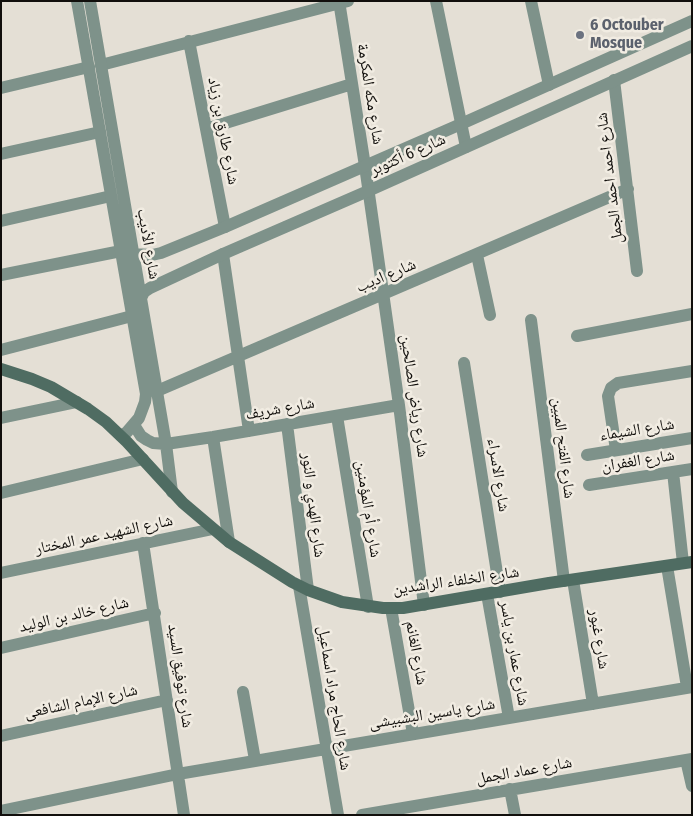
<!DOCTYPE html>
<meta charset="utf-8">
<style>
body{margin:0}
#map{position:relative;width:693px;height:816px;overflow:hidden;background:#e4dfd5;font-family:"Fira Sans Condensed",sans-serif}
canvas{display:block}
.frame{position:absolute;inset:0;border:2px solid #110f0c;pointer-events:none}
</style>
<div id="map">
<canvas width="693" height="816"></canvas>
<div class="frame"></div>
</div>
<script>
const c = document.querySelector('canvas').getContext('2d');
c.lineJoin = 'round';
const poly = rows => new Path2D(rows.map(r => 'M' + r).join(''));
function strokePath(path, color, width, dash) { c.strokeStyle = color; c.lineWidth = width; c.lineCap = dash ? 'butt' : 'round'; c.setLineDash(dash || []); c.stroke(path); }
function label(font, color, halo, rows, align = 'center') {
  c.font = font + ' "Fira Sans Condensed","Noto Naskh Arabic",sans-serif'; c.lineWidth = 5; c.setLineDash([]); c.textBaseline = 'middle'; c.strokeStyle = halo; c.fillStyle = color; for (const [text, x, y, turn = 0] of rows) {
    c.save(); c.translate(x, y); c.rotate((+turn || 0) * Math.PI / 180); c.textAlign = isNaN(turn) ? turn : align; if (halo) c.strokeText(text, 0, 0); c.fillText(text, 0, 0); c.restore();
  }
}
strokePath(poly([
 [339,1,365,166,399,405,424,605],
 [436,1,466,147],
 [531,1,549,85],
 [189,41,225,227],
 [101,65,348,1],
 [614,80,637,271],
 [1,88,89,67],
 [206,129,352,84],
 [1,154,100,132],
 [1,221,111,196],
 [223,254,249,431],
 [477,255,490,315],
 [1,275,121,251],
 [531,320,564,581],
 [577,336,692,314],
 [1,350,132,316],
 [464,363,500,592],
 [157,391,628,189],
 [337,416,368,607],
 [1,418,77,402],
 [287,424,308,590],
 [213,437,229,542],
 [166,444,213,437,399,405],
 [616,450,608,396,611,388,618,383,692,371],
 [587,455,692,438],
 [673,472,683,563],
 [589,485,692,469],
 [1,493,143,459],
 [143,543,184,815],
 [667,566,687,687],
 [1,573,213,529],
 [573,580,593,704],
 [299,586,338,815],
 [487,594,509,718],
 [391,608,413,734],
 [1,648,155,613],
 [243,692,255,760],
 [1,736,167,700],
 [686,760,692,786],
 [510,789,515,815],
 [1,811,178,774,692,687],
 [362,815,692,759]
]), '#7e928a', 12);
strokePath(poly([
 [77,1,146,394,145,402,139,418,127,432,121,436],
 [90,1,166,444,172,492],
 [133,254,152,255,161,253,225,227,461,124,692,21],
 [141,298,144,292,150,288,223,254,368,191,692,46],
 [134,425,141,436,147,440,153,443,166,444]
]), '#7e928a', 12);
strokePath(poly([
 [1,369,32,379,51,387,88,409,106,422,127,442,183,503,229,542,292,582,308,590,342,602,383,608,403,608,549,583,692,562]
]), '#4f6c62', 12);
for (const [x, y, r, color] of [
 [580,35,5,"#6b7280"]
]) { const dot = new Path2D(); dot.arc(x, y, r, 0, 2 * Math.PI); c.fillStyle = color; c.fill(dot); strokePath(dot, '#f1ece2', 2); }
label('bold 16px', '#5b616d', '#f1ece2', [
 ["6 Octouber",590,26],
 ["Mosque",590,44]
], 'left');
label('16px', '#110f0c', '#f1ece2', [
 ["شارع مكه المكرمة",370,94,81],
 ["شارع طارق بن زياد",223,131,79],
 ["شارع 6 أكتوبر",408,155,-24],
 ["شارع احمد احمد الجمل",610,178,-97],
 ["شارع الأديب",148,244,80],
 ["شارع اديب",386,276,-23],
 ["شارع رياض الصالحين",414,396,82],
 ["شارع شريف",280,409,-10],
 ["شارع الشيماء",637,430,-9],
 ["شارع الفتح المبين",563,448,83],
 ["شارع الغفران",638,461,-9],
 ["شارع الاسراء",498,475,81],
 ["شارع الهدي و النور",313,505,83],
 ["شارع أم المؤمنين",368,509,81],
 ["شارع الشهيد عمر المختار",104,535,-12],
 ["شارع الخلفاء الراشدين",456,581,-8],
 ["شارع خالد بن الوليد",74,615,-13],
 ["شارع غبور",599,639,81],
 ["شارع الغانم",416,653,80],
 ["شارع عمار بن ياسر",514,653,80],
 ["شارع توفيق السيد",180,676,82],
 ["شارع الحاج مراد اسماعيل",334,698,81],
 ["شارع الإمام الشافعى",81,702,-12],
 ["شارع ياسين البشبيشى",432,714,-9],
 ["شارع عماد الجمل",524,771,-10]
]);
</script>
